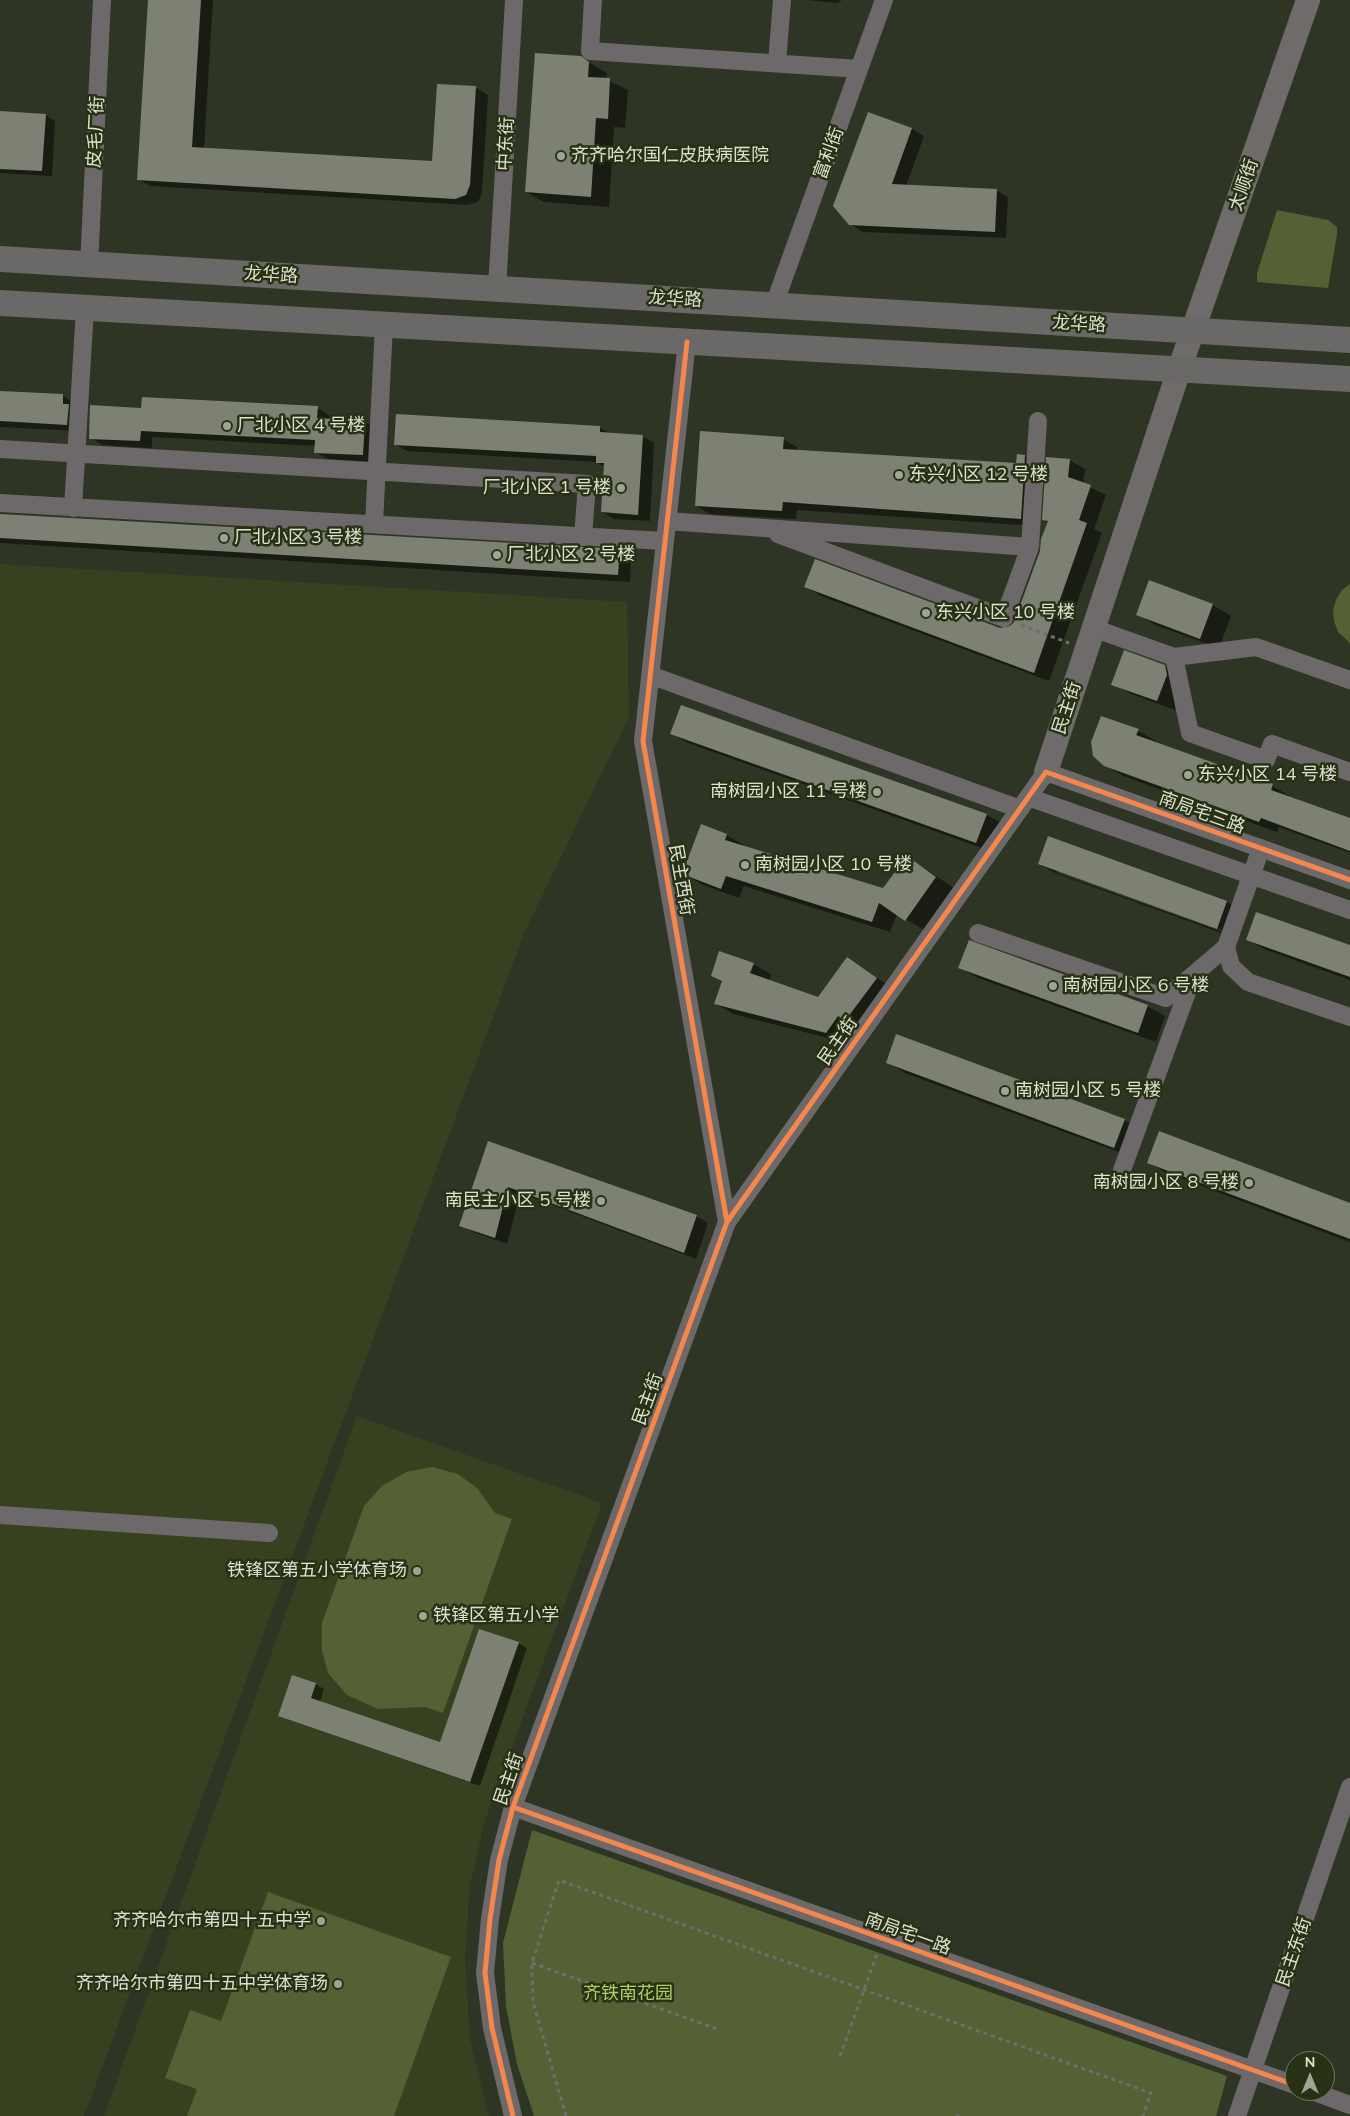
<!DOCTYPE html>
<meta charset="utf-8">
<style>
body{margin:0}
#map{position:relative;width:1350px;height:2116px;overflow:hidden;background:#2f3524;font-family:Mulish,sans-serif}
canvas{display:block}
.north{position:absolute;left:1285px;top:2051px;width:50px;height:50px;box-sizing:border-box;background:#283114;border:1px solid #70775f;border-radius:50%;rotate:0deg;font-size:14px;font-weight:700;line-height:20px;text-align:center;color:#dbe1d0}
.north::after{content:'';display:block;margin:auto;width:18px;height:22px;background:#9fa594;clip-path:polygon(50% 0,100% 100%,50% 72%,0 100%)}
</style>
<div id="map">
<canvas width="1350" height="2116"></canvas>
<div class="north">N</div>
</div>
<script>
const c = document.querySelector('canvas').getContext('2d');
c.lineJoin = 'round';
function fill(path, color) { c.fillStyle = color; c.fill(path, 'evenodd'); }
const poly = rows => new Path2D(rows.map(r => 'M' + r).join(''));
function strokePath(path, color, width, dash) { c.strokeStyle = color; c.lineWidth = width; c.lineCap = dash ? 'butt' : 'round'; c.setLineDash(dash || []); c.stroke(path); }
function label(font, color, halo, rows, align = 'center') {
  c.font = font + ' Mulish,"Noto Sans SC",sans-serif'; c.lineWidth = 5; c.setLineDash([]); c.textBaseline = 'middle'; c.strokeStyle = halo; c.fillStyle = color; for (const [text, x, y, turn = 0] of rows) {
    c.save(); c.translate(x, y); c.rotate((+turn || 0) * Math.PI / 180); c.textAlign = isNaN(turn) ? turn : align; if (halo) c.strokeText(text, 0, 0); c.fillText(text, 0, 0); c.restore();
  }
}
fill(poly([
 [0,564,627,602,629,717,525,931,84,2116,0,2116],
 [357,1416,602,1503,485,1820,470,1885,465,1957,470,2039,489,2116,104,2116]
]), '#37411f');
fill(poly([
 [1277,210,1328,220,1337,227,1337,234,1328,288,1257,282,1257,273],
 [1350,584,1350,643,1338,632,1334,621,1333,610,1336,600,1342,590],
 [432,1467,458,1474,477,1488,495,1513,512,1519,443,1713,425,1707,378,1709,347,1695,328,1673,322,1651,322,1623,364,1506,382,1486,406,1472],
 [532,1830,1227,2076,1216,2116,534,2116,517,2064,506,2006,503,1943],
 [268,1892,451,1957,394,2116,187,2116,197,2089,165,2078,190,2010,221,2021]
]), '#536135');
fill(poly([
 [149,0,213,0,204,149,433,163,476,88,488,95,482,193,478,202,468,205,150,186,138,179],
 [808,0,842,0,837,3],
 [580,57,607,73,606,79,628,90,625,128,614,127,609,207,544,202,526,192],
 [0,113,45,115,55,121,52,176,0,173],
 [869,114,912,129,924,136,906,186,996,190,1008,197,1006,238,863,232,850,224],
 [0,392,63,396,75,403,79,431,0,427],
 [317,408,329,415,329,420,365,422,377,429,375,462,328,459,315,452,316,446,152,437,152,448,103,445,91,438,142,409],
 [600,428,611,434,642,436,654,443,650,521,614,519,602,512,605,467,596,462,407,451,395,444],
 [783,439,797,447,797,451,1017,464,1025,456,1039,464,1035,526,797,510,796,519,710,514,696,506],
 [1069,460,1085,469,1083,484,1106,495,1094,529,1102,533,1049,681,821,596,806,587,1007,630,1015,622,1041,551,1048,522,1044,520],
 [0,515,619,550,631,557,630,582,0,543],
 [1150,582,1213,605,1231,616,1219,648,1155,625,1138,614],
 [1164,666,1183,677,1184,685,1175,710,1131,694,1113,684],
 [1138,731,1156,741,1155,743,1272,786,1290,796,1290,798,1350,819,1350,853,1279,827,1277,832,1123,776,1105,765],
 [672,734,987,815,1003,824,993,852,688,743],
 [726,835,744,845,744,848,883,890,907,857,954,888,924,930,897,914,890,932,744,886,739,898,701,884,683,873],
 [1039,864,1227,902,1244,912,1235,938,1057,874],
 [1057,870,1223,930,1223,932,1057,873],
 [1248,940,1350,947,1350,980,1266,950],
 [847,958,894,989,844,1042,733,1014,715,1003,723,982,712,976,753,964,771,974,769,981,818,998],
 [960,968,1147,1006,1165,1016,1156,1042,978,978],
 [887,1062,1124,1120,1142,1130,1132,1157,905,1073],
 [489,1143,696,1216,708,1223,696,1259,520,1193,507,1244,473,1232,461,1225],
 [1149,1163,1350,1204,1350,1242,1167,1173],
 [518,1643,527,1648,480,1786,289,1720,280,1715,315,1684,324,1689,320,1702,441,1744]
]), '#0007');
fill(poly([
 [148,0,201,0,192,147,432,161,437,84,476,86,470,185,466,195,455,199,137,180],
 [535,53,581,56,589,62,588,77,610,78,608,119,596,118,591,197,525,192],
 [0,111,46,114,42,171,0,169],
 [868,112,912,128,892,184,997,189,995,232,849,225,833,206],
 [0,391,63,394,63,404,69,404,67,425,0,421],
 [142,397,318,406,317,418,365,421,363,455,314,453,315,440,141,431,140,441,89,439,90,405,141,408],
 [396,414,600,426,600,432,643,435,638,515,601,512,604,463,596,463,596,456,394,445],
 [700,431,784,437,783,449,1016,463,1017,454,1025,455,1021,519,783,502,782,511,695,506],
 [1046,457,1070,459,1068,477,1091,485,1079,520,1087,523,1034,673,804,587,815,559,1000,628,1010,626,1014,622,1040,551,1041,539,1048,521,1042,520],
 [0,514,620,549,618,575,0,538],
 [1149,580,1213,604,1200,639,1136,615],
 [1124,650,1165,665,1167,675,1157,701,1111,685],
 [681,705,987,814,976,843,670,734],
 [1101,716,1139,729,1136,735,1273,784,1271,790,1350,818,1350,851,1261,818,1259,822,1104,766,1093,756,1091,742],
 [701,824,727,834,725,840,883,888,907,856,936,877,905,921,879,903,872,922,726,876,721,889,682,874],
 [1048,836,1227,901,1217,929,1038,864],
 [1256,912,1350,945,1350,977,1246,940],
 [969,940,1148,1005,1138,1033,958,968],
 [719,951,754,963,750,973,818,997,847,957,877,978,845,1021,838,1016,826,1033,714,1004,722,981,711,976],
 [896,1034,1125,1119,1114,1148,886,1063],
 [1159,1131,1350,1203,1350,1239,1147,1163],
 [488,1141,697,1215,684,1253,508,1187,495,1238,459,1226],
 [479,1629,519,1642,470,1782,278,1716,292,1675,316,1683,311,1698,440,1742]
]), '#7c8173');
strokePath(poly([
 [1021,625,1069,643],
 [532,1963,717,2029],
 [840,2056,877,1954],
 [956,2115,959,2116],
 [566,2116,533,2002,532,1963,559,1880,1151,2093,1143,2116]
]), '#706e6b', 3, [4, 4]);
strokePath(poly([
 [593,0,590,51,859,69],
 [777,63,782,0],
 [89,265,102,0],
 [497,289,514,0],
 [774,305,884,0],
 [687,342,643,741,727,1222],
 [0,449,587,484,583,537],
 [0,503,664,541],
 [73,508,85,308],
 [667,521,1030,547,1038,421],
 [374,524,384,325],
 [778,534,1004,618,1030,547],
 [1093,628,1174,657,1256,647,1350,680],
 [1174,657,1190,733,1266,760,1272,744,1350,772],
 [650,675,1020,809],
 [1028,797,1350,910],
 [1261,848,1226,947,1231,966,1248,982,1350,1017],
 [978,933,1166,998,1226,947],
 [1122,1170,1193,976],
 [0,1515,269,1533],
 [513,1807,1295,2085],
 [1312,2091,1350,2105],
 [513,2116,492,2028,485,1973,490,1919,499,1860,513,1807,727,1222,1046,772,1350,880],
 [1237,2116,1350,1787]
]), '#6d696b', 18);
strokePath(poly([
 [1046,772,1179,370,1308,0]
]), '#6f6b6b', 24);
strokePath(poly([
 [0,259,1350,340],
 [0,303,1350,379]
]), '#6b6868', 26);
strokePath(poly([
 [687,342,643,741,727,1222],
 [513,1807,1295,2085],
 [513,2116,492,2028,485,1973,490,1919,499,1860,513,1807,727,1222,1046,772,1350,880]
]), '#f5874c', 5);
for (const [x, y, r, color] of [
 [561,156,5,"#9fa594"],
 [227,426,5,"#9fa594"],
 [899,475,5,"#9fa594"],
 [621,488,5,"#9fa594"],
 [224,538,5,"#9fa594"],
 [497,555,5,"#9fa594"],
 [926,613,5,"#9fa594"],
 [1188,775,5,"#9fa594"],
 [877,792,5,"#9fa594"],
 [745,865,5,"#9fa594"],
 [1053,986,5,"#9fa594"],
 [1005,1091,5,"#9fa594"],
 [1249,1183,5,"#9fa594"],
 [601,1201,5,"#9fa594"],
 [417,1571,5,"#9fa594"],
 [423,1616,5,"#9fa594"],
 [321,1921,5,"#9fa594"],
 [338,1984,5,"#9fa594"]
]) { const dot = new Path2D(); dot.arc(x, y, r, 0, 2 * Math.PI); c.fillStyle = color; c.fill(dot); strokePath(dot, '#283114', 2); }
label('18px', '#dbe1d0', '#283114', [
 ["皮毛厂街",96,132,-87],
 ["中东街",506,144,-87],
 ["富利街",829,153,-70],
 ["太顺街",1244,185,-71],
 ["龙华路",271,275,3],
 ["龙华路",675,299,3],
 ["龙华路",1079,324,3],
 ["民主街",1067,708,-72],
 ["南局宅三路",1202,813,20],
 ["民主西街",681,880,80],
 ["民主街",838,1041,-55],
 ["民主街",648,1399,-70],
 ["民主街",509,1779,-71],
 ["南局宅一路",908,1934,20],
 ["民主东街",1294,1952,-71]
]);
label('18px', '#dbe1d0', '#283114', [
 ["齐齐哈尔国仁皮肤病医院",571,156],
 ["厂北小区 4 号楼",237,426],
 ["东兴小区 12 号楼",909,475],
 ["厂北小区 1 号楼",611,488,"right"],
 ["厂北小区 3 号楼",234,538],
 ["厂北小区 2 号楼",507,555],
 ["东兴小区 10 号楼",936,613],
 ["东兴小区 14 号楼",1198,775],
 ["南树园小区 11 号楼",867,792,"right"],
 ["南树园小区 10 号楼",755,865],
 ["南树园小区 6 号楼",1063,986],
 ["南树园小区 5 号楼",1015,1091],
 ["南树园小区 8 号楼",1239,1183,"right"],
 ["南民主小区 5 号楼",591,1201,"right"],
 ["铁锋区第五小学体育场",407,1571,"right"],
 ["铁锋区第五小学",433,1616],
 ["齐齐哈尔市第四十五中学",311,1921,"right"],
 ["齐齐哈尔市第四十五中学体育场",328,1984,"right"]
], 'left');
label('18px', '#aece63', '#283114', [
 ["齐铁南花园",628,1994]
]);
</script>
